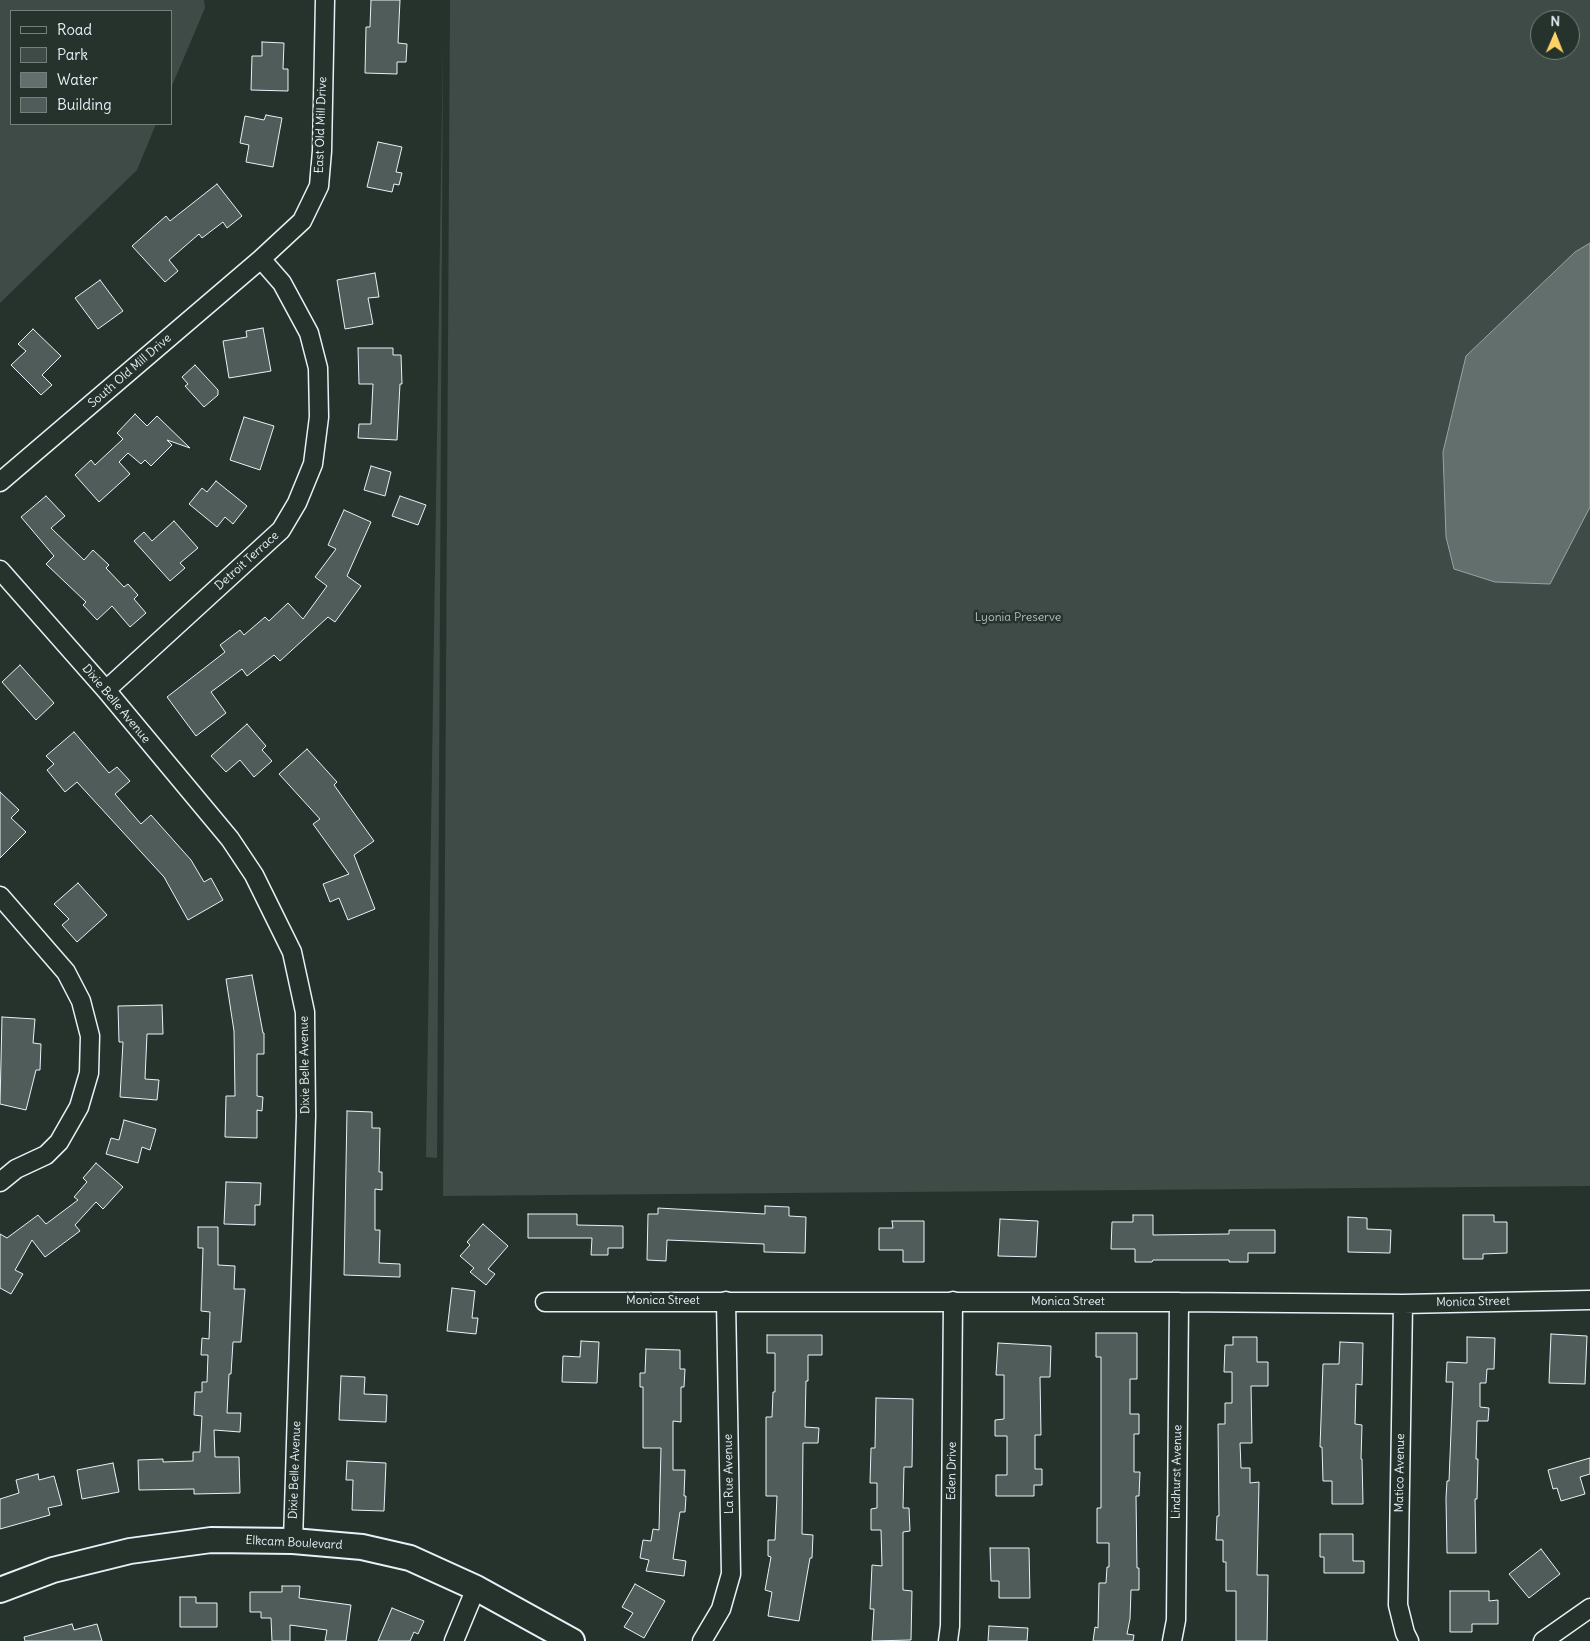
<!DOCTYPE html>
<style>
body{margin:0}
#map{position:relative;width:1590px;height:1641px;overflow:hidden;background:#26332d;font-family:Delius,sans-serif}
canvas{display:block}
.legend{position:absolute;left:10px;top:10px;width:162px;height:115px;box-sizing:border-box;background:#26332d;border:1px solid #747f7e;margin:0;padding:6px 9px;list-style:none;font-size:15px;color:#e8f1f8}
.legend li{display:flex;align-items:center;gap:10px;height:25px}
.legend b{width:25px;border:1px solid #747f7e}
.north{position:absolute;left:1530px;top:10px;width:50px;height:50px;box-sizing:border-box;background:#26332d;border:1px solid #747f7e;border-radius:50%;rotate:1deg;font-size:14px;font-weight:700;line-height:20px;text-align:center;color:#e8f1f8}
.north::after{content:'';display:block;margin:auto;width:18px;height:22px;background:#ffd166;clip-path:polygon(50% 0,100% 100%,50% 72%,0 100%)}
</style>
<div id="map">
<canvas width="1590" height="1641"></canvas>
<ul class="legend">
<li><b style="height:6px;background:#26332d"></b>Road</li>
<li><b style="height:14px;background:#3e4b47"></b>Park</li>
<li><b style="height:14px;background:#636f6d"></b>Water</li>
<li><b style="height:14px;background:#505c59"></b>Building</li>
</ul>
<div class="north">N</div>
</div>
<script>
const c = document.querySelector('canvas').getContext('2d');
c.lineJoin = 'round';
function fill(path, color) { c.fillStyle = color; c.fill(path, 'evenodd'); }
const poly = rows => new Path2D(rows.map(r => 'M' + r).join(''));
function strokePath(path, color, width, dash) { c.strokeStyle = color; c.lineWidth = width; c.lineCap = dash ? 'butt' : 'round'; c.setLineDash(dash || []); c.stroke(path); }
function label(font, color, halo, rows, align = 'center') {
  c.font = font + ' Delius,sans-serif'; c.lineWidth = 5; c.setLineDash([]); c.textBaseline = 'middle'; c.strokeStyle = halo; c.fillStyle = color; for (const [text, x, y, turn = 0] of rows) {
    c.save(); c.translate(x, y); c.rotate((+turn || 0) * Math.PI / 180); c.textAlign = isNaN(turn) ? turn : align; if (halo) c.strokeText(text, 0, 0); c.fillText(text, 0, 0); c.restore();
  }
}
fill(poly([
 [0,0,204,0,205,8,171,88,171,11,11,11,11,124,156,124,137,170,0,303],
 [450,0,1590,0,1590,1186,443,1196],
 [1540,20,1570,20,1570,50,1540,50],
 [443,44,437,1158,426,1157]
]), '#3e4b47');
const water = poly([
 [1590,243,1590,507,1550,584,1495,582,1454,569,1446,537,1443,452,1466,356,1575,252,1590,243]
]);
fill(water, '#636f6d');
strokePath(water, '#98a3a5', 1);
const building = poly([
 [371,0,400,0,398,43,407,44,406,62,397,62,397,74,365,73,366,27,370,27,371,0],
 [262,42,284,43,283,69,288,69,288,91,251,90,252,56,262,56,262,42],
 [266,115,282,118,273,167,246,162,249,145,240,143,245,116,264,120,266,115],
 [378,142,402,147,396,172,402,173,399,185,394,184,392,192,367,187,378,142],
 [217,184,242,216,227,228,223,222,202,238,199,234,169,260,178,271,165,282,132,246,166,216,170,221,217,184],
 [375,273,379,297,368,298,373,324,345,329,337,280,375,273],
 [100,280,123,311,98,329,75,298,100,280],
 [263,328,271,371,229,378,223,341,247,337,246,331,263,328],
 [33,329,61,356,42,375,52,385,41,395,11,365,26,351,18,344,33,329],
 [358,348,393,348,393,355,401,355,402,384,400,384,397,440,358,438,359,424,371,424,373,384,359,384,358,348],
 [195,365,218,390,218,395,204,407,185,386,188,384,182,377,195,365],
 [135,414,147,426,157,416,190,448,167,440,172,445,151,466,145,460,141,464,128,453,119,462,130,474,99,502,75,475,91,460,95,465,123,439,117,433,135,414],
 [244,417,274,426,260,470,230,460,244,417],
 [371,466,391,472,385,496,364,490,371,466],
 [216,481,247,506,233,524,225,517,217,527,189,504,202,488,207,492,216,481],
 [46,496,65,516,51,528,84,560,93,550,109,565,106,568,124,587,128,584,138,595,134,599,146,613,130,627,112,606,97,620,83,605,86,602,46,564,54,556,21,517,46,496],
 [400,496,426,505,418,525,392,516,400,496],
 [344,510,371,522,347,576,361,586,335,622,328,617,280,661,274,655,247,676,242,669,211,692,226,713,196,736,167,697,225,652,220,645,240,630,244,635,265,617,269,621,288,603,303,619,327,586,315,577,336,549,328,545,344,510],
 [174,521,198,548,180,563,185,568,170,581,134,541,144,532,152,541,174,521],
 [20,665,54,703,36,720,2,682,20,665],
 [247,724,266,746,262,750,272,761,254,777,240,760,226,772,211,756,247,724],
 [74,732,109,773,117,767,130,781,115,794,141,824,151,815,191,860,204,882,211,878,223,900,188,920,164,877,77,782,65,792,47,770,54,764,46,756,74,732],
 [307,749,337,782,334,785,374,841,354,855,375,909,348,920,339,898,330,902,323,884,349,874,313,824,320,819,279,774,307,749],
 [0,792,19,810,11,818,26,832,0,858,0,792],
 [78,883,107,915,77,942,62,925,69,919,54,904,78,883],
 [252,975,263,1033,264,1033,264,1054,257,1054,257,1096,263,1097,262,1111,257,1110,257,1138,225,1137,226,1096,235,1096,234,1031,226,979,252,975],
 [162,1005,163,1034,147,1034,145,1079,159,1080,157,1100,120,1097,123,1042,119,1042,118,1006,162,1005],
 [2,1017,35,1019,33,1043,41,1044,40,1070,36,1070,26,1110,0,1104,2,1017],
 [347,1111,372,1112,372,1128,380,1128,379,1172,382,1172,382,1190,375,1189,375,1230,380,1230,379,1263,400,1264,400,1277,344,1275,347,1111],
 [124,1120,156,1129,150,1150,142,1147,138,1163,106,1154,111,1138,119,1140,124,1120],
 [96,1163,123,1187,103,1209,96,1202,75,1225,80,1231,45,1257,32,1240,15,1270,23,1274,11,1294,0,1288,0,1234,7,1238,38,1215,46,1224,78,1200,74,1197,87,1182,83,1178,96,1163],
 [226,1182,261,1183,260,1205,255,1205,255,1225,224,1224,226,1182],
 [765,1206,789,1207,789,1216,806,1217,805,1253,764,1252,764,1244,667,1240,666,1261,647,1260,648,1214,658,1214,658,1208,765,1214,765,1206],
 [528,1214,577,1214,577,1225,623,1226,623,1248,608,1248,608,1255,591,1255,592,1238,528,1238,528,1214],
 [1133,1215,1153,1215,1153,1235,1229,1234,1229,1230,1275,1230,1275,1253,1248,1253,1248,1262,1229,1262,1229,1260,1153,1260,1152,1262,1135,1262,1135,1249,1111,1249,1112,1222,1133,1222,1133,1215],
 [1463,1215,1494,1215,1494,1222,1507,1222,1507,1253,1483,1254,1483,1259,1463,1259,1463,1215],
 [1348,1217,1367,1218,1367,1229,1391,1230,1390,1253,1348,1252,1348,1217],
 [1000,1219,1038,1221,1036,1257,998,1256,1000,1219],
 [892,1221,924,1221,924,1262,903,1262,903,1250,879,1250,879,1228,893,1228,892,1221],
 [483,1224,508,1246,488,1269,495,1274,486,1285,470,1272,474,1268,460,1256,470,1245,467,1242,483,1224],
 [198,1227,218,1227,218,1265,235,1266,234,1289,245,1289,241,1342,233,1342,231,1374,229,1374,227,1413,241,1413,240,1432,214,1430,215,1457,239,1457,240,1493,194,1494,194,1489,139,1490,138,1460,163,1459,163,1462,193,1461,193,1452,200,1452,202,1416,194,1415,195,1392,202,1392,202,1382,207,1382,208,1355,201,1355,202,1338,209,1339,210,1312,201,1311,203,1248,198,1248,198,1227],
 [452,1288,475,1291,472,1318,478,1318,476,1334,447,1331,452,1288],
 [1096,1333,1137,1333,1137,1379,1130,1379,1130,1414,1139,1414,1139,1434,1134,1434,1134,1472,1140,1472,1139,1496,1136,1496,1137,1568,1139,1568,1139,1590,1131,1590,1130,1619,1127,1634,1134,1635,1133,1641,1093,1641,1095,1627,1098,1628,1099,1583,1106,1583,1107,1567,1109,1567,1109,1543,1097,1543,1097,1508,1101,1508,1101,1357,1096,1357,1096,1333],
 [1551,1334,1587,1336,1585,1384,1549,1383,1551,1334],
 [767,1335,822,1335,822,1355,808,1355,808,1381,806,1381,805,1427,819,1428,818,1443,803,1443,802,1534,813,1535,812,1558,810,1558,799,1621,768,1616,772,1592,765,1590,771,1557,768,1556,768,1540,775,1540,777,1496,766,1496,766,1417,772,1417,773,1392,775,1392,775,1353,767,1353,767,1335],
 [1233,1337,1257,1337,1257,1362,1268,1362,1268,1386,1251,1386,1252,1443,1240,1443,1241,1468,1250,1468,1250,1483,1259,1482,1257,1575,1268,1575,1267,1641,1236,1641,1236,1591,1226,1591,1226,1562,1223,1562,1223,1540,1216,1540,1217,1516,1219,1516,1218,1424,1225,1424,1225,1403,1232,1403,1232,1372,1224,1372,1225,1345,1233,1345,1233,1337],
 [1467,1337,1495,1338,1494,1369,1487,1369,1486,1383,1480,1383,1480,1407,1489,1408,1488,1421,1477,1421,1476,1459,1478,1459,1477,1499,1475,1499,1476,1553,1447,1553,1446,1498,1447,1481,1449,1481,1453,1382,1446,1382,1447,1362,1467,1363,1467,1337],
 [581,1341,599,1342,597,1383,562,1382,563,1356,580,1357,581,1341],
 [1340,1342,1363,1343,1362,1385,1356,1384,1355,1424,1362,1425,1361,1459,1362,1459,1363,1504,1332,1504,1332,1481,1323,1481,1322,1447,1320,1447,1323,1364,1339,1364,1340,1342],
 [998,1343,1051,1346,1050,1377,1040,1377,1041,1435,1035,1435,1035,1469,1042,1469,1042,1485,1034,1485,1034,1496,996,1496,996,1475,1007,1475,1007,1436,995,1436,995,1420,1004,1419,1004,1375,996,1375,998,1343],
 [646,1349,680,1350,680,1369,685,1369,684,1387,681,1387,681,1422,673,1421,673,1470,685,1470,684,1496,686,1496,685,1512,680,1512,673,1559,686,1561,684,1576,646,1571,649,1560,640,1558,643,1540,651,1541,653,1529,659,1530,661,1448,643,1448,643,1387,640,1387,640,1373,645,1373,646,1349],
 [341,1376,365,1377,364,1394,387,1395,386,1422,339,1420,341,1376],
 [876,1398,913,1399,912,1467,904,1467,903,1508,909,1508,910,1531,903,1532,903,1590,912,1591,911,1640,872,1641,874,1609,870,1609,872,1565,882,1566,881,1530,871,1530,871,1509,877,1508,877,1483,870,1483,871,1448,875,1448,876,1398],
 [1590,1458,1590,1474,1580,1477,1585,1494,1561,1501,1557,1488,1553,1489,1548,1470,1590,1458],
 [347,1461,386,1463,384,1511,352,1510,353,1480,346,1480,347,1461],
 [113,1463,119,1492,82,1499,77,1470,113,1463],
 [38,1474,39,1480,54,1476,62,1505,48,1508,50,1515,0,1529,0,1499,19,1493,16,1480,38,1474],
 [1320,1534,1353,1534,1353,1561,1364,1561,1364,1573,1324,1573,1324,1557,1320,1557,1320,1534],
 [990,1548,1029,1548,1030,1598,999,1598,999,1581,991,1581,990,1548],
 [1541,1549,1560,1574,1529,1598,1509,1574,1541,1549],
 [635,1584,665,1601,644,1638,624,1627,633,1613,622,1607,635,1584],
 [282,1586,300,1586,299,1598,351,1605,346,1641,325,1641,327,1630,290,1625,290,1641,272,1641,271,1618,261,1618,261,1612,250,1612,250,1592,282,1592,282,1586],
 [1450,1591,1489,1591,1489,1601,1498,1600,1498,1624,1472,1624,1472,1632,1450,1632,1450,1591],
 [180,1597,196,1597,196,1603,217,1603,217,1627,180,1627,180,1597],
 [392,1608,424,1621,418,1634,414,1632,410,1641,378,1641,392,1608],
 [72,1624,74,1630,97,1624,102,1641,25,1641,24,1637,72,1624],
 [989,1626,1028,1628,1027,1641,988,1641,989,1626]
]);
fill(building, '#505c59');
strokePath(building, '#e8f1f8', 1);
const street = poly([
 [0,482,261,259,302,221,319,186,322,151,325,0],
 [0,570,106,690,230,839,254,875,292,952,305,1012,306,1116,293,1541],
 [106,690,281,530,297,503,313,464,319,417,318,368,309,333,282,283,261,259],
 [0,896,66,972,81,1001,90,1036,89,1073,79,1107,59,1142,46,1155,16,1169,0,1182],
 [545,1302,1179,1302,1403,1304,1590,1300],
 [1403,1304,1398,1605,1405,1633,1409,1641],
 [454,1641,476,1588],
 [702,1641,721,1609,731,1574,726,1301],
 [948,1641,950,1626,953,1301],
 [1172,1641,1176,1620,1179,1302],
 [1543,1641,1590,1608]
]);
const secondary = poly([
 [0,1590,53,1570,130,1551,211,1540,293,1541,362,1547,410,1558,476,1588,572,1641]
]);
strokePath(street, '#e8f1f8', 21);
strokePath(secondary, '#e8f1f8', 28);
strokePath(street, '#26332d', 18);
strokePath(secondary, '#26332d', 24);
label('12px', '#e8f1f8', '#26332d', [
 ["East Old Mill Drive",321,125,-88],
 ["South Old Mill Drive",130,371,-41],
 ["Detroit Terrace",247,561,-42],
 ["Dixie Belle Avenue",116,704,50],
 ["Dixie Belle Avenue",305,1065,-91],
 ["Monica Street",663,1301],
 ["Monica Street",1068,1302],
 ["Monica Street",1473,1302,-1],
 ["Dixie Belle Avenue",295,1470,-88],
 ["Eden Drive",952,1471,-89],
 ["Lindhurst Avenue",1177,1472,-89],
 ["Matico Avenue",1400,1473,-89],
 ["La Rue Avenue",729,1474,-91],
 ["Elkcam Boulevard",294,1543,3]
]);
label('12px', '#b5bfc3', '#26332d', [
 ["Lyonia Preserve",1018,618]
]);
</script>
